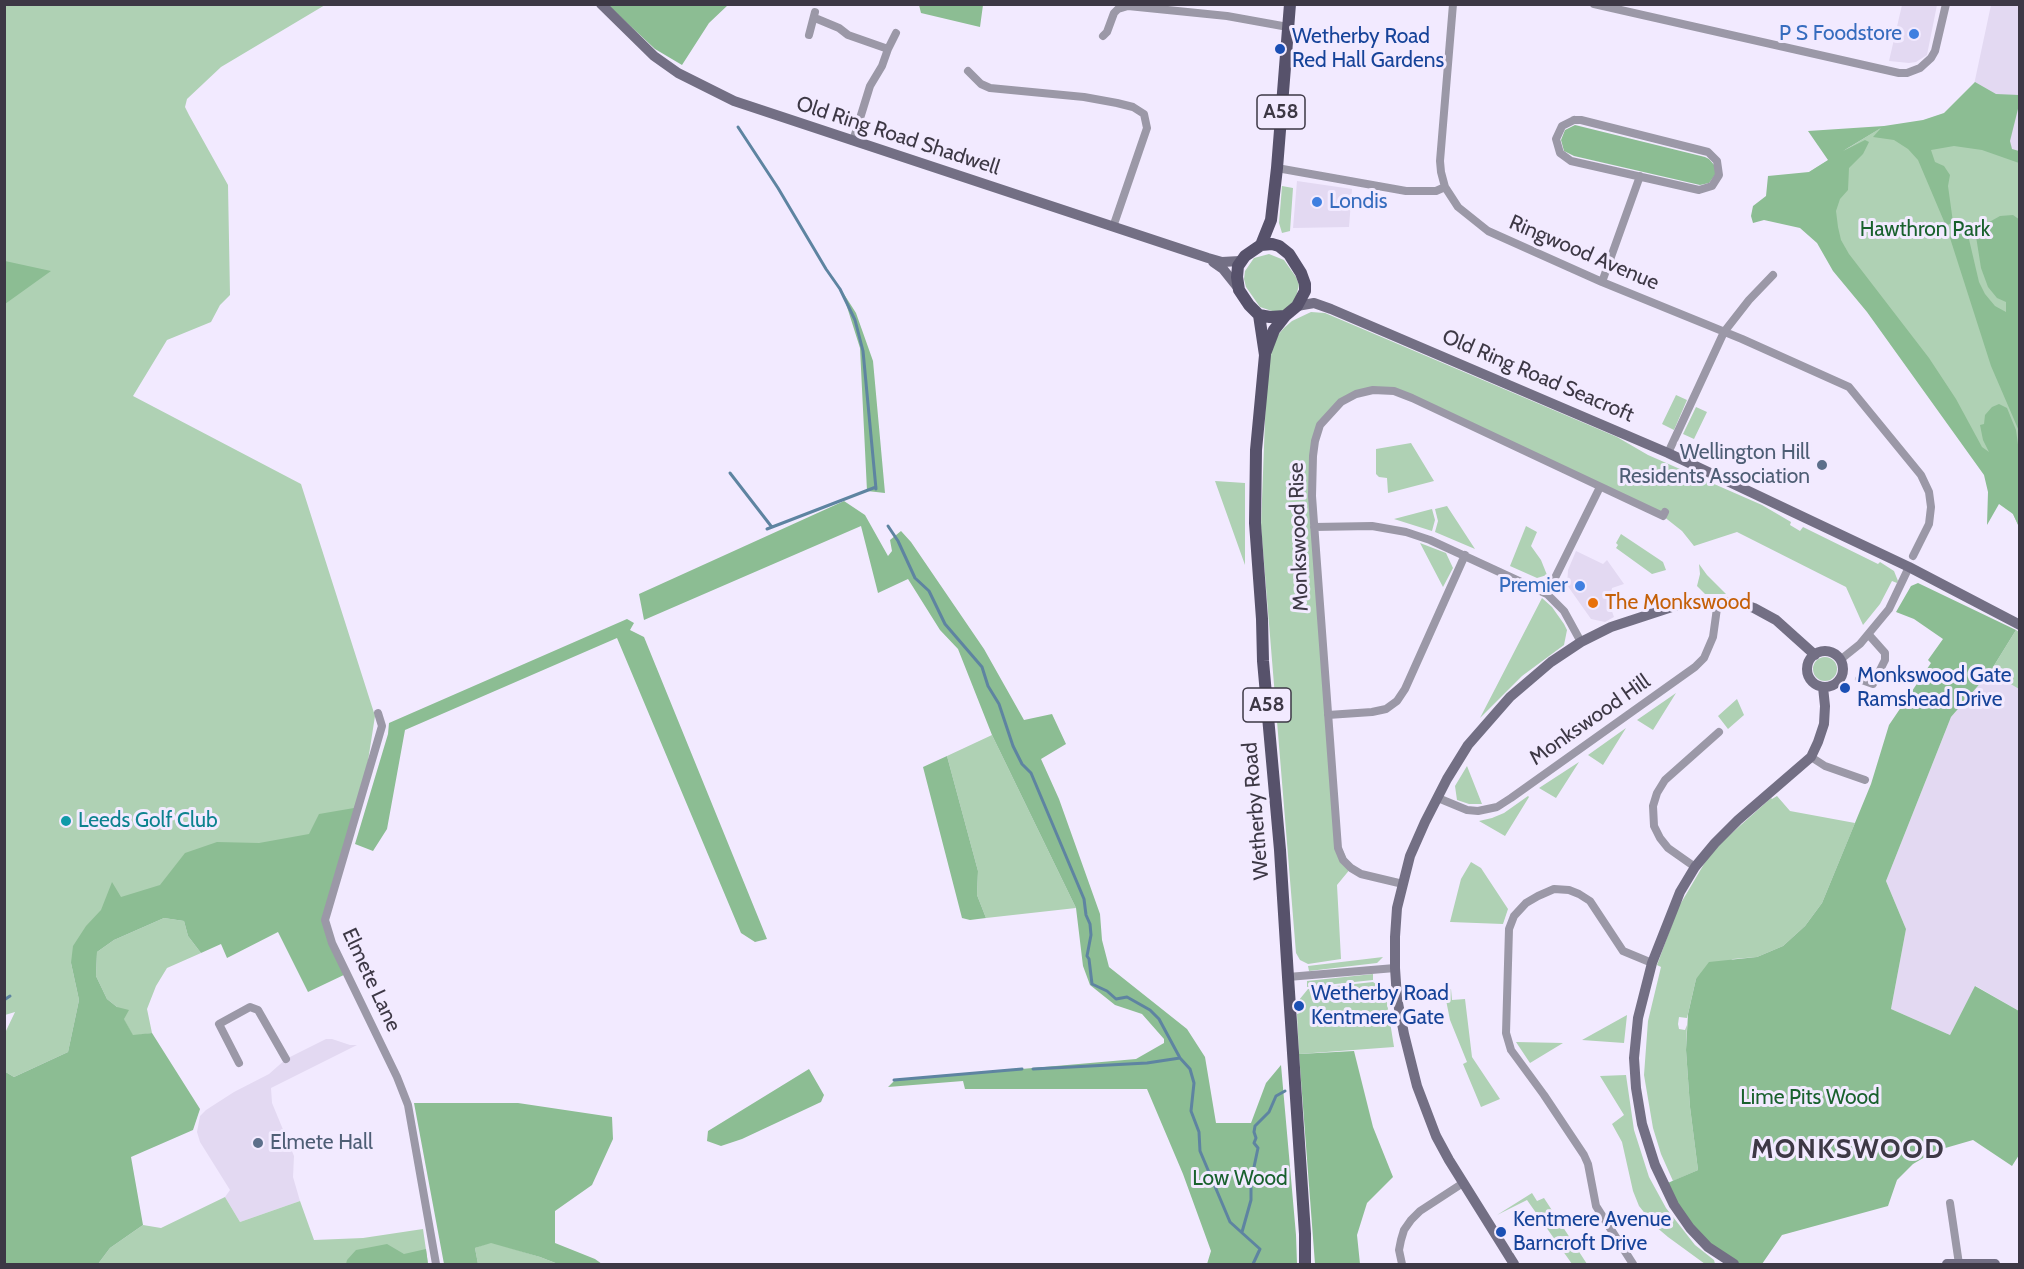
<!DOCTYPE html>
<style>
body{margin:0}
#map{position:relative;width:2024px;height:1269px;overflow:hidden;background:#f2eaff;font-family:Cabin,sans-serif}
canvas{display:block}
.frame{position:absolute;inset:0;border:6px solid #3d3845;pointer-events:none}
</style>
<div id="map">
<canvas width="2024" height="1269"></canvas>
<div class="frame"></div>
</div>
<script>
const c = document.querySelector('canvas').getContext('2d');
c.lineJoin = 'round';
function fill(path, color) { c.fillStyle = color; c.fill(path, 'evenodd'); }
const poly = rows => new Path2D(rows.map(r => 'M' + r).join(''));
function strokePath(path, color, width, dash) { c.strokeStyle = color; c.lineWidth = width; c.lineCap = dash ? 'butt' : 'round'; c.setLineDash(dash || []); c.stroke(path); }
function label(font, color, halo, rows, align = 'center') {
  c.font = font + ' Cabin,sans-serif'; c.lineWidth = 6; c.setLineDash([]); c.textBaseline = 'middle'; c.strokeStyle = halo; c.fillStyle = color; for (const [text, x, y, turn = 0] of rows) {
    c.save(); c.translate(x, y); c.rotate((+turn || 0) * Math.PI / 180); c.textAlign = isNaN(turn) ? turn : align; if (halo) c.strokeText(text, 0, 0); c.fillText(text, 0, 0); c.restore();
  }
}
fill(poly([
 [1902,5,1937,5,1927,55,1916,62,1909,63,1889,61],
 [1991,5,2019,5,2019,155,1962,141],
 [1297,181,1352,189,1349,227,1293,228],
 [1576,551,1603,564,1607,560,1624,584,1612,588,1609,603,1614,617,1605,622,1591,619,1567,585,1568,570],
 [1990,672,2019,689,2019,1011,1976,986,1950,1035,1891,1009,1906,929,1886,881,1951,717],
 [326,1039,332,1039,350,1045,357,1045,271,1088,272,1103,294,1156,293,1177,300,1201,240,1222,225,1197,230,1190,200,1142,197,1132,200,1116,206,1110,234,1092,269,1074,286,1059]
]), '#e3d9f2');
fill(poly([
 [4,5,325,5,221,67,187,99,185,107,189,115,228,185,230,295,220,305,211,322,167,340,133,396,301,484,375,716,365,780,338,862,190,875,71,963,79,1000,68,1052,14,1077,4,1071,5,1033,15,1012,5,1015],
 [1884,126,2019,155,2019,527,2013,514,1780,190],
 [1282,186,1293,188,1290,231,1282,233,1279,223],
 [1269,254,1284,260,1296,277,1299,285,1295,301,1283,311,1275,312,1260,307,1246,287,1244,279,1245,271,1254,258],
 [1311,312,1325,313,1617,437,1648,455,1762,505,1791,522,1790,525,1800,531,1803,527,1878,564,1880,562,1894,571,1898,581,1897,583,1892,581,1880,604,1863,625,1846,587,1737,532,1694,546,1682,531,1663,516,1412,398,1382,390,1341,402,1320,425,1313,456,1336,836,1351,868,1337,885,1341,959,1308,964,1300,960,1296,953,1261,526,1267,367,1270,355,1278,335,1284,328,1292,321],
 [1676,395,1687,400,1674,430,1662,424],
 [1696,407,1707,412,1694,439,1683,434],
 [1411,443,1434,481,1388,493,1387,478,1379,477,1376,474,1376,449],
 [1215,481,1245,483,1245,565],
 [1447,506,1475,549,1435,532,1438,521,1435,509],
 [1432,509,1435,520,1432,531,1394,519],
 [1526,526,1537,532,1531,546,1541,560,1547,575,1537,578,1510,566],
 [1621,534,1663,562,1666,570,1652,574,1616,548,1618,545,1616,543],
 [1420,543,1446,553,1453,568,1443,587],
 [1699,564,1707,575,1726,594,1705,594,1697,586,1700,574],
 [1542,598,1552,607,1564,624,1567,630,1564,645,1522,676,1480,718],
 [2016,630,2019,632,2019,689,1990,672],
 '1813 669a12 12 0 1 1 24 0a12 12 0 1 1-24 0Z',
 [1676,693,1653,730,1637,720],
 [1737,699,1744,715,1728,729,1718,716],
 [1626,728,1603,765,1588,755],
 [992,735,1076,908,986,918,977,895,978,871,947,756],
 [1579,762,1556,798,1539,788],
 [1467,766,1482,804,1469,804,1457,800,1455,786],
 [1528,796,1529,797,1505,836,1479,821,1492,818,1504,813],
 [1777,796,1790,811,1855,823,1822,903,1805,926,1783,946,1757,957,1733,959,1696,979,1687,1018,1679,1017,1678,1024,1679,1029,1685,1030,1687,1025,1686,1050,1690,1107,1698,1170,1673,1181,1661,1154,1653,1128,1644,1075,1648,1021,1661,967,1657,965,1678,908,1707,859,1723,841,1771,798,1772,799],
 [1471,862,1481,868,1508,909,1503,924,1450,922,1461,879],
 [164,918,184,921,188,936,201,953,167,968,156,986,147,1009,152,1033,133,1036,117,1007,107,999,96,976,97,952,114,940],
 [1383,957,1377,963,1309,971,1308,966],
 [1373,974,1373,980,1307,987,1307,981],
 [1373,982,1385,990,1394,1047,1299,1054,1297,1014,1300,1013,1299,1000,1308,989],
 [1451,989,1452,1000,1465,999,1472,1057,1500,1099,1481,1107,1463,1064,1467,1062,1450,1020,1444,990],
 [1627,1015,1624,1043,1582,1040],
 [1516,1042,1563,1043,1530,1063],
 [1626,1075,1634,1130,1649,1177,1666,1208,1695,1245,1714,1260,1715,1264,1705,1264,1668,1237,1655,1226,1639,1206,1633,1191,1622,1142,1612,1124,1624,1115,1600,1076],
 [1532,1193,1537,1201,1544,1198,1587,1264,1572,1264,1527,1200,1497,1215],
 [225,1197,240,1222,300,1201,314,1240,363,1238,423,1229,428,1264,98,1264,110,1248,143,1225,161,1228],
 [491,1242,540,1257,558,1264,478,1264,475,1248]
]), '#afd1b4');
fill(poly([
 [608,5,728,5,709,23,682,65,655,49],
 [919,5,983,5,980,27,921,13],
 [1975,82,1996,94,2019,95,2019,105,2010,141,2012,149,2019,151,2019,163,1982,150,1954,146,1931,150,1935,162,1944,166,1950,175,1948,186,1953,222,1946,226,1918,160,1908,149,1894,140,1873,137,1881,128,1843,151,1865,140,1869,142,1863,154,1849,168,1848,190,1840,199,1836,211,1838,227,1841,240,1849,254,1929,358,1956,399,1982,447,1989,452,1983,440,1980,425,1984,424,1985,415,1992,407,1999,404,2007,408,2016,430,2019,452,2019,527,2013,514,1999,504,1987,525,1988,492,1984,475,1867,312,1833,271,1817,243,1800,228,1764,220,1753,223,1751,216,1753,206,1766,196,1768,176,1809,172,1828,160,1808,131,1884,126,1923,120,1944,113],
 [1575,125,1705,157,1709,159,1715,166,1715,175,1709,183,1700,185,1574,156,1564,151,1561,140,1565,130],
 [2013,215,2020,220,2019,431,1991,366,1950,238,1953,231,1959,227,1968,235,1979,282,1985,294,1995,306,2006,312,2006,302,1997,298,1988,287,1981,268,1975,230,2000,216],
 [5,261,51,271,5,304],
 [842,291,856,313,873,361,885,493,867,491,860,348],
 [844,501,865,515,888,556,892,551,890,540,901,531,911,542,984,649,1024,720,1052,714,1066,744,1041,759,1059,799,1100,914,1102,940,1109,967,1187,1029,1205,1057,1216,1123,1251,1123,1266,1083,1281,1065,1296,1235,1297,1264,1207,1264,1211,1251,1183,1174,1147,1089,965,1089,963,1081,888,1087,895,1080,1136,1059,1164,1043,1164,1039,1142,1014,1115,1005,1090,985,1083,966,1076,908,992,735,958,649,940,630,908,579,878,593,861,526,644,620,639,594],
 [1918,583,2016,630,1990,672,1951,717,1886,881,1906,929,1891,1009,1950,1035,1975,986,2019,1011,2019,1155,2012,1166,1973,1140,1935,1151,1913,1164,1897,1180,1888,1206,1782,1235,1762,1264,1734,1264,1708,1247,1663,1185,1698,1170,1690,1107,1686,1050,1688,1014,1696,979,1709,962,1757,957,1783,946,1805,926,1822,903,1871,784,1889,725,1931,663,1928,660,1943,639,1914,619,1896,612,1911,586],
 [627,619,634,623,630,630,644,637,767,939,755,942,741,933,617,638,405,730,387,829,373,851,355,844,388,734,389,723],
 [947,756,978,871,977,895,986,918,970,920,962,918,923,767],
 [365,780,325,920,348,973,308,992,278,932,227,958,221,944,201,953,188,936,184,921,164,918,114,940,97,952,96,976,107,999,117,1007,129,1010,124,1019,133,1035,152,1033,200,1109,193,1130,131,1157,143,1225,110,1248,98,1264,5,1264,4,1071,14,1077,68,1052,79,1000,71,963,73,946,86,926,101,910,112,882,121,897,160,885,185,853,217,842,259,843,309,834,319,814,354,808],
 [1354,1051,1373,1127,1393,1177,1367,1203,1357,1235,1360,1264,1315,1264,1299,1054],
 [809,1069,824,1095,821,1102,742,1139,721,1146,707,1141,708,1131],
 [414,1103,518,1103,612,1117,613,1139,592,1185,555,1211,555,1243,595,1259,602,1264,558,1264,540,1257,491,1243,475,1248,478,1264,444,1264],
 [387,1244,404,1254,426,1249,428,1264,346,1264,347,1260,356,1250]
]), '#8cbd93');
strokePath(poly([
 [738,127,778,188,826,269,840,289,855,320,863,351,876,489],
 [730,473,771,526],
 [888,526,898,541,915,578,929,591,945,624,982,667,988,686,999,704,1013,746,1022,764,1031,773,1084,899,1086,915,1090,924,1091,935,1087,956,1089,959,1092,984,1107,991,1116,999,1127,997,1150,1010,1159,1019,1180,1058,1190,1069,1194,1083,1191,1111,1199,1132,1200,1151,1230,1222,1260,1249,1253,1264],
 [767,529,876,487],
 [4,1000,10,996],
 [1033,1069,1147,1063,1180,1058],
 [894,1080,1022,1069],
 [1242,1232,1251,1200,1251,1181,1255,1172,1254,1167,1258,1148,1254,1143,1256,1138,1254,1132,1255,1126,1269,1112,1276,1096,1285,1091]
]), '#5e84a1', 3);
strokePath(poly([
 [1453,4,1440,161,1441,172,1445,187,1458,207,1488,231,1602,282,1742,339,1849,387,1921,475,1929,492,1931,507,1929,524,1913,556],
 [1594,4,1899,73,1907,73,1920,68,1931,58,1935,51,1946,4],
 [815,18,839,28,848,35,888,49,882,66,870,86,853,141],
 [809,35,815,12],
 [1103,36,1107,32,1114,13,1118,9,1128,6,1227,16,1288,27],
 [888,49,896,33],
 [968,71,981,84,990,88,1084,97,1117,103,1133,107,1144,114,1147,128,1113,227],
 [1574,120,1581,120,1708,152,1717,161,1719,175,1712,186,1699,190,1571,161,1560,153,1556,139,1562,126,1574,120],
 [1277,168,1406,191,1436,191,1445,187],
 [1602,282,1640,176],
 [1668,453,1724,332,1749,300,1773,275],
 [1314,527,1372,526,1406,532,1430,540,1547,594,1564,611,1581,642],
 [1547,594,1600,487],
 [1840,660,1860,644,1889,609,1909,567],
 [1859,679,1873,684,1885,660,1885,653,1869,635],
 [378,713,382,726,325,920,332,943,397,1077,408,1105,436,1264],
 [1328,715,1372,712,1386,709,1397,701,1405,689,1465,555],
 [1811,757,1825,766,1865,780],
 [1438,798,1467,810,1478,811,1497,807,1511,798,1695,667,1704,658,1713,637,1718,601],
 [1695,867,1668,848,1660,838,1654,826,1653,806,1657,793,1665,780,1719,732],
 [1403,884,1361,874,1351,868,1343,860,1338,848,1312,496,1313,456,1315,441,1320,425,1341,402,1356,394,1373,390,1394,391,1412,398,1663,516,1665,512],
 [1288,977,1395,968],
 [239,1063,219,1024,250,1007,258,1010,286,1059],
 [1950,1203,1959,1264],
 [1402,1264,1399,1250,1401,1240,1404,1230,1411,1220,1420,1211,1463,1183],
 [1633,1264,1596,1206,1588,1164,1584,1155,1544,1095,1511,1050,1506,1033,1509,929,1514,916,1526,903,1538,896,1554,889,1569,890,1579,894,1590,901,1623,951,1652,963]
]), '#9b98a7', 8);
strokePath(poly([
 [601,4,654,56,678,73,734,101,1208,258,1222,262,1240,261],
 [1213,262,1223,269,1239,289],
 [1297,306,1314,303,1331,309,1668,453,1909,567,2020,625],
 '1807 669a18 18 0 1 1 36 0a18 18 0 1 1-36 0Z',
 [1514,1264,1449,1160,1436,1136,1417,1086,1404,1034,1397,998,1395,968,1395,937,1397,908,1410,856,1425,822,1447,779,1468,745,1510,697,1551,662,1581,642,1611,627,1675,606,1718,601,1742,604,1754,608,1776,620,1815,655],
 [1734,1264,1708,1247,1690,1228,1674,1205,1655,1165,1642,1124,1636,1088,1634,1058,1638,1018,1652,963,1680,892,1695,867,1715,843,1738,820,1811,757,1818,742,1824,724,1825,706,1823,687],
 [1947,1264,1995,1264]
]), '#736f84', 10);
strokePath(poly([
 [1272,244,1279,246,1289,254,1301,273,1305,284,1305,291,1297,306,1285,316,1270,317,1259,315,1249,305,1239,290,1237,277,1238,266,1245,256,1261,245,1272,244],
 [1261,245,1271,220,1277,168,1290,4],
 [1259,315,1265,355,1256,450,1255,523,1262,619,1263,661,1280,850,1288,977,1305,1234,1305,1264],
 [1266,351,1274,330,1285,316]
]), '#57526b', 12);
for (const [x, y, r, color] of [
 [1914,34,6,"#3f7fe0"],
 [1280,49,6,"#1a4fb4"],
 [1317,202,6,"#3f7fe0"],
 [1822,465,6,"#5c6f8a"],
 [1580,586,6,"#3f7fe0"],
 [1593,603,6,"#e8710a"],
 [1845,688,6,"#1a4fb4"],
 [66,821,6,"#0f9aa8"],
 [1299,1006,6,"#1a4fb4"],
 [258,1143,6,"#5c6f8a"],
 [1501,1232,6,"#1a4fb4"]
]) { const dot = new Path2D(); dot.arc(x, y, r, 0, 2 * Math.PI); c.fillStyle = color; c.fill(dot); strokePath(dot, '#f2eaff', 2); }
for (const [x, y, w] of [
 [1281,112,48],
 [1267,705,48]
]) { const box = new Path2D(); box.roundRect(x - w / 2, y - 17, w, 34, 4.5); c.fillStyle = '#f2eaff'; c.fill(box); strokePath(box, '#3d3845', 1.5); }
label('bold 20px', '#3d3845', null, [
 ["A58",1281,112],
 ["A58",1267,705]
]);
label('21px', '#366cbe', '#f2eaff', [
 ["P S Foodstore",1902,34],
 ["Londis",1329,202,"left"],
 ["Premier",1568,586]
], 'right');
label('21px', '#164399', '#f2eaff', [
 ["Wetherby Road",1292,37],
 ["Red Hall Gardens",1292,61],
 ["Monkswood Gate",1857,676],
 ["Ramshead Drive",1857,700],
 ["Wetherby Road",1311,994],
 ["Kentmere Gate",1311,1018],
 ["Kentmere Avenue",1513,1220],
 ["Barncroft Drive",1513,1244]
], 'left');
label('21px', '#3d3845', '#f2eaff', [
 ["Old Ring Road Shadwell",898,136,18],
 ["Ringwood Avenue",1584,253,23],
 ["Old Ring Road Seacroft",1538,376,23],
 ["Monkswood Rise",1299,537,-92],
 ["Monkswood Hill",1590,720,-35],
 ["Wetherby Road",1256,811,-95],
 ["Elmete Lane",371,980,65]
]);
label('21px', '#19612e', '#f2eaff', [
 ["Hawthron Park",1925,230],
 ["Lime Pits Wood",1810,1098],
 ["Low Wood",1240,1179]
]);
label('21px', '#4e5e75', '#f2eaff', [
 ["Wellington Hill",1810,453],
 ["Residents Association",1810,477],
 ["Elmete Hall",270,1143,"left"]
], 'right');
label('21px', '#c56008', '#f2eaff', [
 ["The Monkswood",1605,603]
], 'left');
label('21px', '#0d838f', '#f2eaff', [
 ["Leeds Golf Club",78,821]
], 'left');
c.letterSpacing = '1.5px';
label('bold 27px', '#3d3845', '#f2eaff', [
 ["MONKSWOOD",1848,1150]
]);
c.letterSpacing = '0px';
</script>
